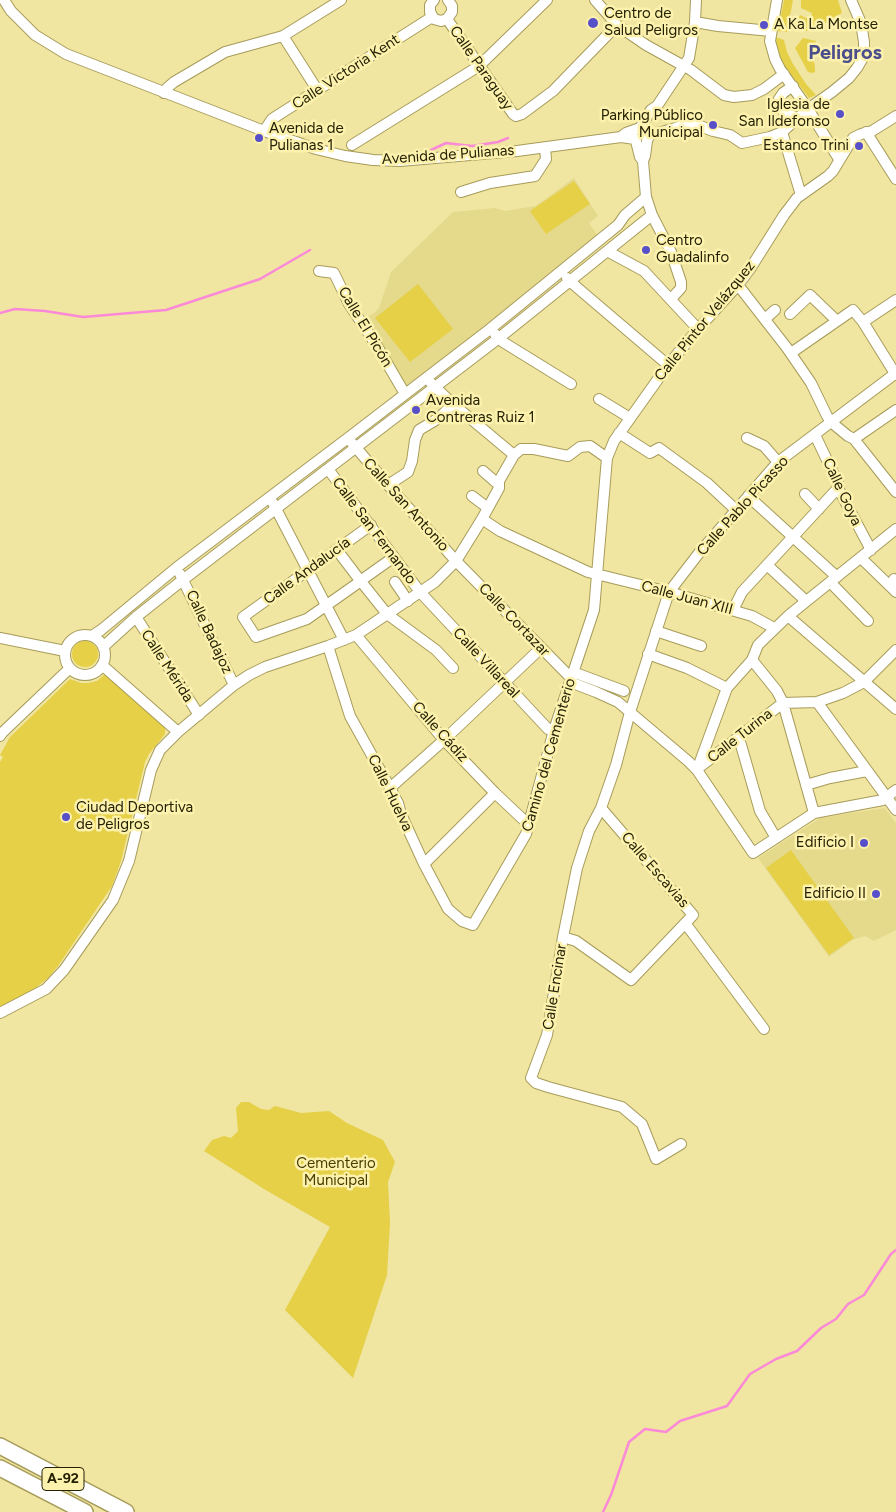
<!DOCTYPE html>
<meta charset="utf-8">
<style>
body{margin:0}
canvas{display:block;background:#f0e5a1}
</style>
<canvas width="896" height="1512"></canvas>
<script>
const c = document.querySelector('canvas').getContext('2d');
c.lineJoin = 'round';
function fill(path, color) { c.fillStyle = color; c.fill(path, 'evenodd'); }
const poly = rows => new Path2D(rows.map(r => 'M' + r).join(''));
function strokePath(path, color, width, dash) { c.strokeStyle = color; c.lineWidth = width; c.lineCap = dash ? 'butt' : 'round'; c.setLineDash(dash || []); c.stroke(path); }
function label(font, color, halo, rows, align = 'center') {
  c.font = font + ' Figtree,sans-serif'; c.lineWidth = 5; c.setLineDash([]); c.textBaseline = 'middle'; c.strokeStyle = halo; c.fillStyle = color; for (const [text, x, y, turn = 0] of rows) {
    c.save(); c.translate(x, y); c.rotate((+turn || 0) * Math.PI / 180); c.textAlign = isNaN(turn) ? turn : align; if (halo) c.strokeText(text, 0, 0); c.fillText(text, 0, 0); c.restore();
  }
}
fill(poly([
 [574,178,598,216,589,223,597,235,487,325,406,387,362,319,373,314,379,308,391,272,453,212,495,208,505,211,536,206],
 [885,808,896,823,896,930,874,941,865,936,852,940,829,957,758,858,820,818]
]), '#e5d98c');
fill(poly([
 [784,0,793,0,787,32,778,31],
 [801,0,838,0,842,13,827,21,820,30,805,31,798,20,800,15,808,19,811,18,812,13,801,8],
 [775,37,784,40,787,52,793,64,806,84,816,95,809,98,782,63],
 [803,38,816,41,813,55,815,68,815,72,812,73,808,72,795,48],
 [574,181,590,204,546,234,530,211],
 [418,284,453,329,410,362,375,318],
 '72 654a13 13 0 1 1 26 0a13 13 0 1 1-26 0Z',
 [105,674,165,726,165,734,149,754,145,762,121,861,112,886,58,966,48,978,33,990,0,1008,0,762,3,757,0,755,10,737,70,679,81,683,88,683,97,681],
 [791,850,854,938,829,955,766,868],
 [241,1102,249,1102,261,1109,269,1110,275,1106,301,1113,329,1111,347,1123,383,1140,395,1162,388,1182,390,1223,387,1275,353,1378,285,1310,330,1227,264,1189,204,1151,212,1140,224,1136,231,1138,238,1131,236,1108]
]), '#e5d047');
strokePath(poly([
 [431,150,446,143,472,146,498,142,508,138],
 [0,313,15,309,45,311,83,317,166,310,260,279,310,250],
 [603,1512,611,1495,629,1442,645,1429,666,1432,680,1421,727,1406,750,1374,776,1359,797,1351,821,1328,836,1319,848,1304,864,1295,891,1254,896,1250]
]), '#fa8ad7', 2.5);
const minor = poly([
 [4,0,11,11,35,35,66,54,264,131,316,149,345,156,373,160,400,161,517,151,621,137,635,139],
 [434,0,430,5,430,12,434,19,441,21,447,19,452,12,452,6,448,0],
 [595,0,617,25,646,45,691,70,724,95,734,97,752,95,764,89,784,74],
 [777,0,770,41,775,59,780,69,808,109,839,159],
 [447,19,513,114,516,116,522,114,553,91,617,25],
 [695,22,718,26,771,31],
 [283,36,318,91],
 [793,86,783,93,779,99,779,105,784,112,797,118],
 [164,93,167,88,174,82,225,52,283,36,341,0],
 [640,128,651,110,657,106,689,58,695,22,696,0],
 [264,131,272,119,432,17],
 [782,132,801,195],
 [866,132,896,179],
 [649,134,662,132,682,126,690,122,713,131,730,135,742,143,770,137,782,132,808,109,832,92,849,78,857,68,864,56,864,42,861,23,851,0],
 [621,137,626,133,640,128,647,129,649,136,647,141,645,156,643,161],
 [636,141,640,157,643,161,646,197,652,215,671,252,681,282,681,288,671,299],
 [352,145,479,66,547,0],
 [461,192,490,183,535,176,546,159,545,148],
 [607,251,644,271,698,329],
 [319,271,334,273,349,304,377,346,405,394],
 [567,278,573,284,668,365],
 [738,285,787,348,811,383,827,416,831,422,848,436,854,439,896,492],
 [790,314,810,295,837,321],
 [765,319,775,310],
 [863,322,896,300],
 [495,334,503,342,571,384],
 [791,353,853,310,863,322,896,375],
 [431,383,453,404,514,455],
 [599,399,630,418],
 [619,433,650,453,659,448,707,483,736,510],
 [815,435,838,483,838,488,871,550],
 [747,438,764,446,778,462],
 [854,439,896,410],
 [352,443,388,485,456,561,571,678],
 [328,469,420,592,548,729,554,730],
 [483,471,499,485],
 [388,485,408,472,412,461,415,440,419,430,439,418,453,404],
 [805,494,819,509],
 [472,496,488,508],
 [748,496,837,577],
 [273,503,344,640],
 [482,519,500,531,588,572,669,592,752,616,774,628],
 [337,550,359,579],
 [861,558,896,592],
 [767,565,806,601],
 [180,574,234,685],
 [363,579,394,557],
 [894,579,896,581],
 [395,582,408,601],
 [830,582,868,621],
 [358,583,307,619,256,637,243,617,371,525],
 [363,584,387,614,436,650,453,668],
 [733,610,742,592,838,488],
 [788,616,896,709],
 [136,617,199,715],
 [656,631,701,646],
 [356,635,444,740,495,793,529,825],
 '65 655a20 20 0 1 1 40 0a20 20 0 1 1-40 0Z',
 [92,636,101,630,176,568,348,438,490,329,618,225,625,215,646,197],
 [0,638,65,651],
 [328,646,350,716,390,788,398,803,401,814,424,864,448,909,462,921,473,925,526,834,554,730,594,610,607,458,614,441,668,365,698,329,738,285,750,269,784,215,797,198,828,176,833,171,853,138,861,134,872,131,896,116],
 [103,647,136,617,184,579,499,338,652,215],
 [648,654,687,668,727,688],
 [752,660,777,691,783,703,814,813],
 [102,665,178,732],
 [573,672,624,691],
 [570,682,596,692,618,702,688,761,697,770,753,853,814,813,883,800,896,790],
 [817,702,896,810],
 [783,703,817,702,843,693,864,682,896,650],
 [0,736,2,733,70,668],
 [739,738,760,811,776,838],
 [697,769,783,703],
 [697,770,727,688,752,660,758,645,788,616,896,529],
 [806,785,830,778,867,771],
 [390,788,444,740,541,648],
 [424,864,495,793],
 [685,923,764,1029],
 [563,937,576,941,631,980,693,915,601,808],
 [0,1013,46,989,64,970,113,900,129,861,151,770,160,750,178,732,234,685,249,675,265,667,328,646,356,635,435,582,456,561,482,519,499,488,499,481,514,455,521,449,534,449,568,456,580,447,590,446,607,458],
 [681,1144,656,1159,642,1124,622,1107,548,1087,536,1083,531,1078,547,1035,563,937,577,868,589,831,601,808,616,765,630,712,669,592,699,553,778,462,896,373]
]);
const highway = poly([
 [0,1446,126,1512],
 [0,1468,85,1512]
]);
strokePath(minor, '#a79c5a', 12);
strokePath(highway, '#a79c5a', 18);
strokePath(minor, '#fff', 10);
strokePath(highway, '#fff', 15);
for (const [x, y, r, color] of [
 [593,23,6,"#5750c8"],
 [764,25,5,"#5750c8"],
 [840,114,5,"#5750c8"],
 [713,125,5,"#5750c8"],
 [259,138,5,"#5750c8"],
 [859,146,5,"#5750c8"],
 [646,250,5,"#5750c8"],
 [416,410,5,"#5750c8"],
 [66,817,5,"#5750c8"],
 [864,843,5,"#5750c8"],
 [876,894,5,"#5750c8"]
]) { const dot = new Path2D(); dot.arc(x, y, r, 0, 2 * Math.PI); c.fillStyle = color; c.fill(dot); strokePath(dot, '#fdf2ad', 2); }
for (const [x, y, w] of [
 [63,1479,42]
]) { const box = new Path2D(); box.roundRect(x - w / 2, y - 11.5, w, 23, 4); c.fillStyle = '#fdf2ad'; c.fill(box); strokePath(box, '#252105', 1); }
label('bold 14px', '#252105', null, [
 ["A-92",63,1479]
]);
label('15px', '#252105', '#fdf2ad', [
 ["Centro de",604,14],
 ["Salud Peligros",604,31],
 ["A Ka La Montse",774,25],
 ["Iglesia de",830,105,"right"],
 ["San Ildefonso",830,122,"right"],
 ["Parking Público",703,116,"right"],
 ["Municipal",703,133,"right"],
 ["Avenida de",269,129],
 ["Pulianas 1",269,146],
 ["Estanco Trini",849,146,"right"],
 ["Centro",656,241],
 ["Guadalinfo",656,258],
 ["Avenida",426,401],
 ["Contreras Ruiz 1",426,418],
 ["Ciudad Deportiva",76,808],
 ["de Peligros",76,825],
 ["Edificio I",854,843,"right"],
 ["Edificio II",866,894,"right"]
], 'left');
label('15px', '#252105', '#fdf2ad', [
 ["Calle Paraguay",481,68,55],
 ["Calle Victoria Kent",346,72,-33],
 ["Avenida de Pulianas",448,155,-4],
 ["Calle Pintor Velázquez",705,321,-51],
 ["Calle El Picón",365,327,59],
 ["Calle Goya",842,492,65],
 ["Calle San Antonio",406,505,48],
 ["Calle Pablo Picasso",743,506,-48],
 ["Calle San Fernando",374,531,53],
 ["Calle Andalucía",307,571,-36],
 ["Calle Juan XIII",687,598,15],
 ["Calle Cortazar",514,620,46],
 ["Calle Badajoz",209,632,65],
 ["Calle Villareal",486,663,47],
 ["Calle Mérida",167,666,57],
 ["Calle Cádiz",440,732,48],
 ["Calle Turina",740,736,-38],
 ["Camino del Cementerio",549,755,-74],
 ["Calle Huelva",390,793,64],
 ["Calle Escavias",655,870,49],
 ["Calle Encinar",555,987,-81]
]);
label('15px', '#473e00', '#fdf2ad', [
 ["Cementerio",336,1164],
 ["Municipal",336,1181]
]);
label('bold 20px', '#4c4e8c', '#fdf2ad', [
 ["Peligros",845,53]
]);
</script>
